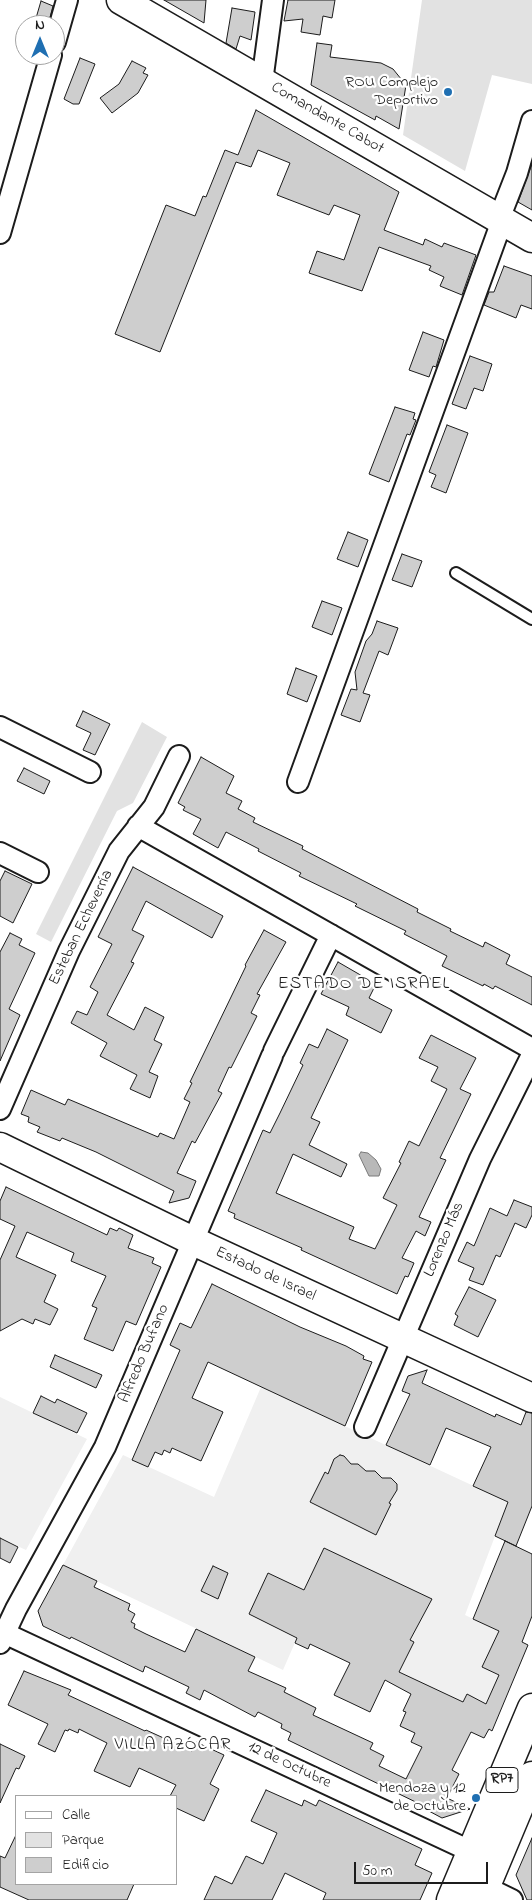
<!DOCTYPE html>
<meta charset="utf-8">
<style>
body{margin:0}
#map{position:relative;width:532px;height:1900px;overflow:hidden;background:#fff;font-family:"Indie Flower",sans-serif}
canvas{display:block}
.legend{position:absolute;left:15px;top:1795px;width:162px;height:90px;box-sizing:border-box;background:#fff;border:1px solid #a4a4a4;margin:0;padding:6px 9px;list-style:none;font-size:15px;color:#1c1c1c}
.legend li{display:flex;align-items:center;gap:10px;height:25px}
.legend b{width:25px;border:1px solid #a4a4a4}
.north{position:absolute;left:15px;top:15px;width:50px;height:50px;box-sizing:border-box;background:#fff;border:1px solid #a4a4a4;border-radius:50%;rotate:0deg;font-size:14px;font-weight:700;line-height:20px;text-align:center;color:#1c1c1c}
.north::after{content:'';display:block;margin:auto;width:18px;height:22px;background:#1f6fb2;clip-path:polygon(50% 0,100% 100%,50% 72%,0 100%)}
.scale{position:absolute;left:354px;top:1862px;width:134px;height:22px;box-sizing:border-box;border:2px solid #1c1c1c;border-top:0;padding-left:6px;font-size:15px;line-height:18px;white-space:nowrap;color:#1c1c1c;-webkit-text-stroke:4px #fff;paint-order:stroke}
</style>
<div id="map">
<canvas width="532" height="1900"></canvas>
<ul class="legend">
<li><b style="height:6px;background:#fff"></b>Calle</li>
<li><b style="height:14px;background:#e2e2e2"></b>Parque</li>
<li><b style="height:14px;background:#cecece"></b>Edificio</li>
</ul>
<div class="north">N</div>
<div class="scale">50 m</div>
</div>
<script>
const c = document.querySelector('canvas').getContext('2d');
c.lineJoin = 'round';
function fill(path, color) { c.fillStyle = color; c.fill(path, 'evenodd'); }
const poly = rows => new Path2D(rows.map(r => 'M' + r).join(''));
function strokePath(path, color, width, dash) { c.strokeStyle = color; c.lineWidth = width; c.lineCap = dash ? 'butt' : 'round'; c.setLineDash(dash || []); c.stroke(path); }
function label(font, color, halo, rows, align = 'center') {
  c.font = font + ' "Indie Flower",sans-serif'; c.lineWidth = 4.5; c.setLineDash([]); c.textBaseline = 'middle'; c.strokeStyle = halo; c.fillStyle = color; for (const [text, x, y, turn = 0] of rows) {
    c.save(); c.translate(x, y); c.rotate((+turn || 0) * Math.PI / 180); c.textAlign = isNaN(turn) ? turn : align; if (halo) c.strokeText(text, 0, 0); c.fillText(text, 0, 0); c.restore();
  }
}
fill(poly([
 [261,1387,508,1502,465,1615,528,1645,492,1731,297,1638,283,1670,63,1565,123,1455,214,1497],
 [0,1397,87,1439,26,1550,0,1538]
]), '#f0f0f0');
fill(poly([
 [422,0,532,0,532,84,492,75,465,171,403,135],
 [142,722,167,737,133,803,117,811,51,942,36,934]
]), '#e2e2e2');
const water = poly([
 [361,1152,368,1153,376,1160,381,1169,379,1176,369,1176,359,1155,361,1152]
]);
fill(water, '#b8b8b8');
strokePath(water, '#7a7a7a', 1);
const building = poly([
 [164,0,206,0,204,23,164,0],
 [288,0,335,0,332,18,323,16,320,35,301,32,303,19,284,21,288,0],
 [41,1,53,6,48,25,34,25,41,1],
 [232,8,255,12,251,40,240,36,236,49,226,43,232,8],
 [317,43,332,45,330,57,381,63,393,69,406,85,399,129,376,116,375,120,311,85,317,43],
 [80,58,95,64,79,104,73,104,64,99,80,58],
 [132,61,146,68,143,73,148,75,138,93,112,113,100,98,119,84,132,61],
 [256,110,399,192,384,230,423,245,425,239,442,247,444,243,476,255,462,295,440,286,444,277,429,270,431,266,379,247,362,291,309,273,317,251,344,260,360,215,334,205,329,215,277,195,290,163,258,150,251,167,236,162,160,352,115,334,166,205,195,216,203,196,206,197,225,150,238,155,256,110],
 [532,164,532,210,518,202,532,164],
 [504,266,532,276,532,309,521,305,516,318,484,305,489,292,494,292,504,266],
 [423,332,444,340,436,367,433,366,429,377,409,370,423,332],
 [470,356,492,364,483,391,474,388,466,409,452,404,470,356],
 [395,407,415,413,413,419,416,420,410,435,407,434,389,482,369,474,395,407],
 [447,425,468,433,446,493,431,487,436,475,429,472,447,425],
 [348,532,368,540,358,567,337,559,348,532],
 [402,554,422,561,412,587,392,580,402,554],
 [322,601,342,608,332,635,312,627,322,601],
 [377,621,398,628,388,655,379,651,363,693,370,695,360,722,341,715,351,689,357,690,355,672,366,641,372,634,377,621],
 [296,668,317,676,307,702,287,694,296,668],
 [83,711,110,724,95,755,83,750,91,733,76,726,83,711],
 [201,757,234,776,226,793,242,801,238,809,255,818,253,822,303,846,302,849,418,909,417,912,451,929,450,931,483,947,485,942,510,955,506,964,532,977,532,1005,495,986,493,989,484,984,483,986,442,966,447,956,404,934,406,931,355,906,357,904,299,876,301,873,258,851,259,849,226,832,218,848,193,834,201,819,183,810,185,807,178,803,201,757],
 [24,768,50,781,44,794,17,781,24,768],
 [133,867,223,916,212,938,146,901,132,930,144,936,131,962,134,963,107,1015,134,1030,145,1007,164,1017,154,1040,162,1044,149,1072,158,1076,150,1098,130,1089,137,1075,100,1056,107,1043,71,1023,77,1011,87,1015,98,992,90,987,112,944,98,937,133,867],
 [5,871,32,884,13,923,0,916,0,881,5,871],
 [264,930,286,942,257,994,260,995,251,1013,257,1016,231,1068,229,1067,218,1091,222,1093,195,1143,192,1141,177,1173,196,1181,189,1198,169,1203,174,1191,96,1152,62,1138,60,1141,37,1132,40,1127,28,1122,29,1117,21,1114,31,1090,65,1105,68,1099,158,1137,160,1133,174,1139,190,1102,184,1099,192,1083,190,1082,246,966,245,965,264,930],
 [10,933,22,939,19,945,35,953,9,1009,20,1015,0,1061,0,952,10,933],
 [338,962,376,984,369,998,392,1010,381,1033,346,1015,349,1007,321,994,338,962],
 [327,1029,348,1040,311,1118,320,1122,309,1145,347,1164,341,1177,293,1154,276,1193,354,1227,349,1239,375,1249,397,1205,383,1198,401,1163,399,1162,409,1141,419,1146,447,1089,431,1081,438,1067,419,1058,431,1035,476,1058,460,1089,471,1094,440,1158,446,1160,419,1217,431,1222,425,1236,416,1231,402,1258,414,1263,408,1277,405,1276,397,1294,301,1250,302,1248,234,1218,235,1214,228,1211,263,1130,270,1133,280,1113,303,1065,300,1063,309,1044,318,1048,327,1029],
 [6,1187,107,1235,110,1228,117,1231,119,1228,133,1235,128,1248,154,1258,152,1263,161,1267,136,1325,126,1321,113,1351,84,1339,97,1308,92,1306,106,1276,71,1261,74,1253,27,1232,16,1257,56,1275,44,1302,58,1309,50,1325,35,1319,33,1324,22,1319,0,1331,0,1260,15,1226,0,1219,0,1201,6,1187],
 [514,1200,532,1207,532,1215,526,1228,515,1223,500,1257,496,1255,483,1285,469,1280,474,1268,458,1261,467,1242,474,1246,490,1208,507,1216,514,1200],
 [212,1284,300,1327,346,1346,364,1356,363,1359,372,1362,345,1426,208,1362,192,1398,223,1412,201,1461,172,1448,170,1453,164,1450,162,1455,155,1452,148,1467,132,1460,180,1350,170,1345,180,1323,191,1328,212,1284],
 [469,1287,496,1300,478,1337,454,1325,458,1316,455,1314,469,1287],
 [55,1355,102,1375,96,1388,50,1367,55,1355],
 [427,1370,422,1383,495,1417,496,1414,521,1425,526,1412,532,1413,532,1506,516,1546,495,1536,508,1502,473,1486,491,1447,446,1428,430,1465,386,1445,410,1394,402,1391,408,1376,427,1370],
 [41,1396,55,1403,57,1399,87,1413,77,1433,33,1413,41,1396],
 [340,1455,344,1456,351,1464,358,1464,366,1471,375,1471,382,1478,391,1478,397,1484,397,1490,389,1503,391,1504,376,1535,310,1502,325,1472,328,1474,334,1459,340,1455],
 [0,1538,18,1547,10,1563,0,1558,0,1538],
 [505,1541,532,1554,532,1616,522,1642,528,1645,492,1731,489,1729,484,1738,471,1732,452,1770,459,1774,447,1798,470,1809,442,1818,427,1810,428,1808,288,1740,291,1733,281,1728,282,1724,258,1712,255,1717,204,1690,200,1700,186,1693,189,1687,145,1666,143,1672,71,1637,70,1639,43,1626,38,1611,63,1565,97,1581,94,1587,130,1604,128,1610,135,1614,131,1622,135,1624,134,1628,146,1634,185,1652,196,1629,255,1657,248,1671,286,1688,284,1692,316,1708,313,1715,373,1743,370,1749,384,1756,379,1766,406,1779,422,1747,411,1742,415,1733,400,1726,406,1712,403,1711,411,1694,385,1680,370,1712,349,1702,334,1695,350,1663,310,1644,308,1649,295,1643,297,1638,249,1614,268,1573,304,1590,324,1548,432,1599,410,1640,414,1642,399,1672,463,1702,467,1694,486,1704,499,1675,482,1667,499,1631,473,1619,505,1541],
 [213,1566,228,1573,218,1599,201,1591,213,1566],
 [24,1671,71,1690,68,1695,145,1731,146,1730,192,1751,196,1742,224,1755,210,1784,219,1789,204,1821,176,1808,176,1796,170,1796,176,1785,139,1768,130,1787,94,1771,107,1743,79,1729,78,1733,69,1729,68,1731,65,1730,55,1752,38,1744,48,1724,8,1705,24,1671],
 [0,1744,25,1756,19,1769,16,1768,0,1803,0,1744],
 [266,1790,302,1806,304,1800,316,1806,319,1800,422,1849,415,1865,432,1873,420,1900,323,1900,326,1893,285,1873,272,1900,204,1900,215,1876,232,1884,246,1856,263,1864,277,1833,251,1821,266,1790],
 [16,1835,16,1884,134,1884,127,1900,29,1900,0,1887,0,1856,5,1858,16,1835],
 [532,1838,532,1900,527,1900,516,1875,532,1838]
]);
fill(building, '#cecece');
strokePath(building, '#1c1c1c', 1);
const lane = poly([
 [456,573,532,619]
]);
const street = poly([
 [55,42,67,0],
 [262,82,273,0],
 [499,219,517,173,532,121],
 [0,233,51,55],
 [0,727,90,772],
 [298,782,502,221],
 [138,826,532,1049],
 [0,853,38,872],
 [274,1051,331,935],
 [0,1109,69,951,119,851,154,807,179,756],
 [365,1427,480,1159,532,1055],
 [0,1631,483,1857],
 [0,1643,16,1609,105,1447,272,1056],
 [473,1881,512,1900]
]);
const secondary = poly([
 [121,0,532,238],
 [0,1147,193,1241,532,1398]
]);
const primary = poly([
 [451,1900,532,1708],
 [480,1900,532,1776]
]);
strokePath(lane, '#1c1c1c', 14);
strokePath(street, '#1c1c1c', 24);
strokePath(secondary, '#1c1c1c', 31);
strokePath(primary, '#1c1c1c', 31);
strokePath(lane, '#fff', 10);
strokePath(street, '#fff', 20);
strokePath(secondary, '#fff', 28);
strokePath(primary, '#fff', 28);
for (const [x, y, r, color] of [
 [448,92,5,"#1f6fb2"],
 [476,1798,5,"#1f6fb2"]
]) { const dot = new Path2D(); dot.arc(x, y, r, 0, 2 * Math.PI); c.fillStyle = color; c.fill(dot); strokePath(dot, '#fff', 2); }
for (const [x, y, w] of [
 [502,1780,32]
]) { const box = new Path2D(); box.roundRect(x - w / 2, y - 12.5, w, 25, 4); c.fillStyle = '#fff'; c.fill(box); strokePath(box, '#1c1c1c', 1); }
label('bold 15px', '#1c1c1c', null, [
 ["RP7",502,1780]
]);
label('16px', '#1c1c1c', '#fff', [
 ["ROU Complejo",438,83],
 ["Deportivo",438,101],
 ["Mendoza y 12",466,1789],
 ["de Octubre",466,1807]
], 'right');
label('16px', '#1c1c1c', '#fff', [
 ["Comandante Cabot",327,119,30],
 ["Esteban Echeverría",82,928,-64],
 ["Lorenzo Más",445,1240,-67],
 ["Estado de Israel",265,1275,25],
 ["Alfredo Bufano",145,1354,-67],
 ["12 de Octubre",289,1766,25]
]);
c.letterSpacing = '1px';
label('18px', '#1c1c1c', '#fff', [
 ["ESTADO DE ISRAEL",364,985],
 ["VILLA AZÓCAR",173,1746]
]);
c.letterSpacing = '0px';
</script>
